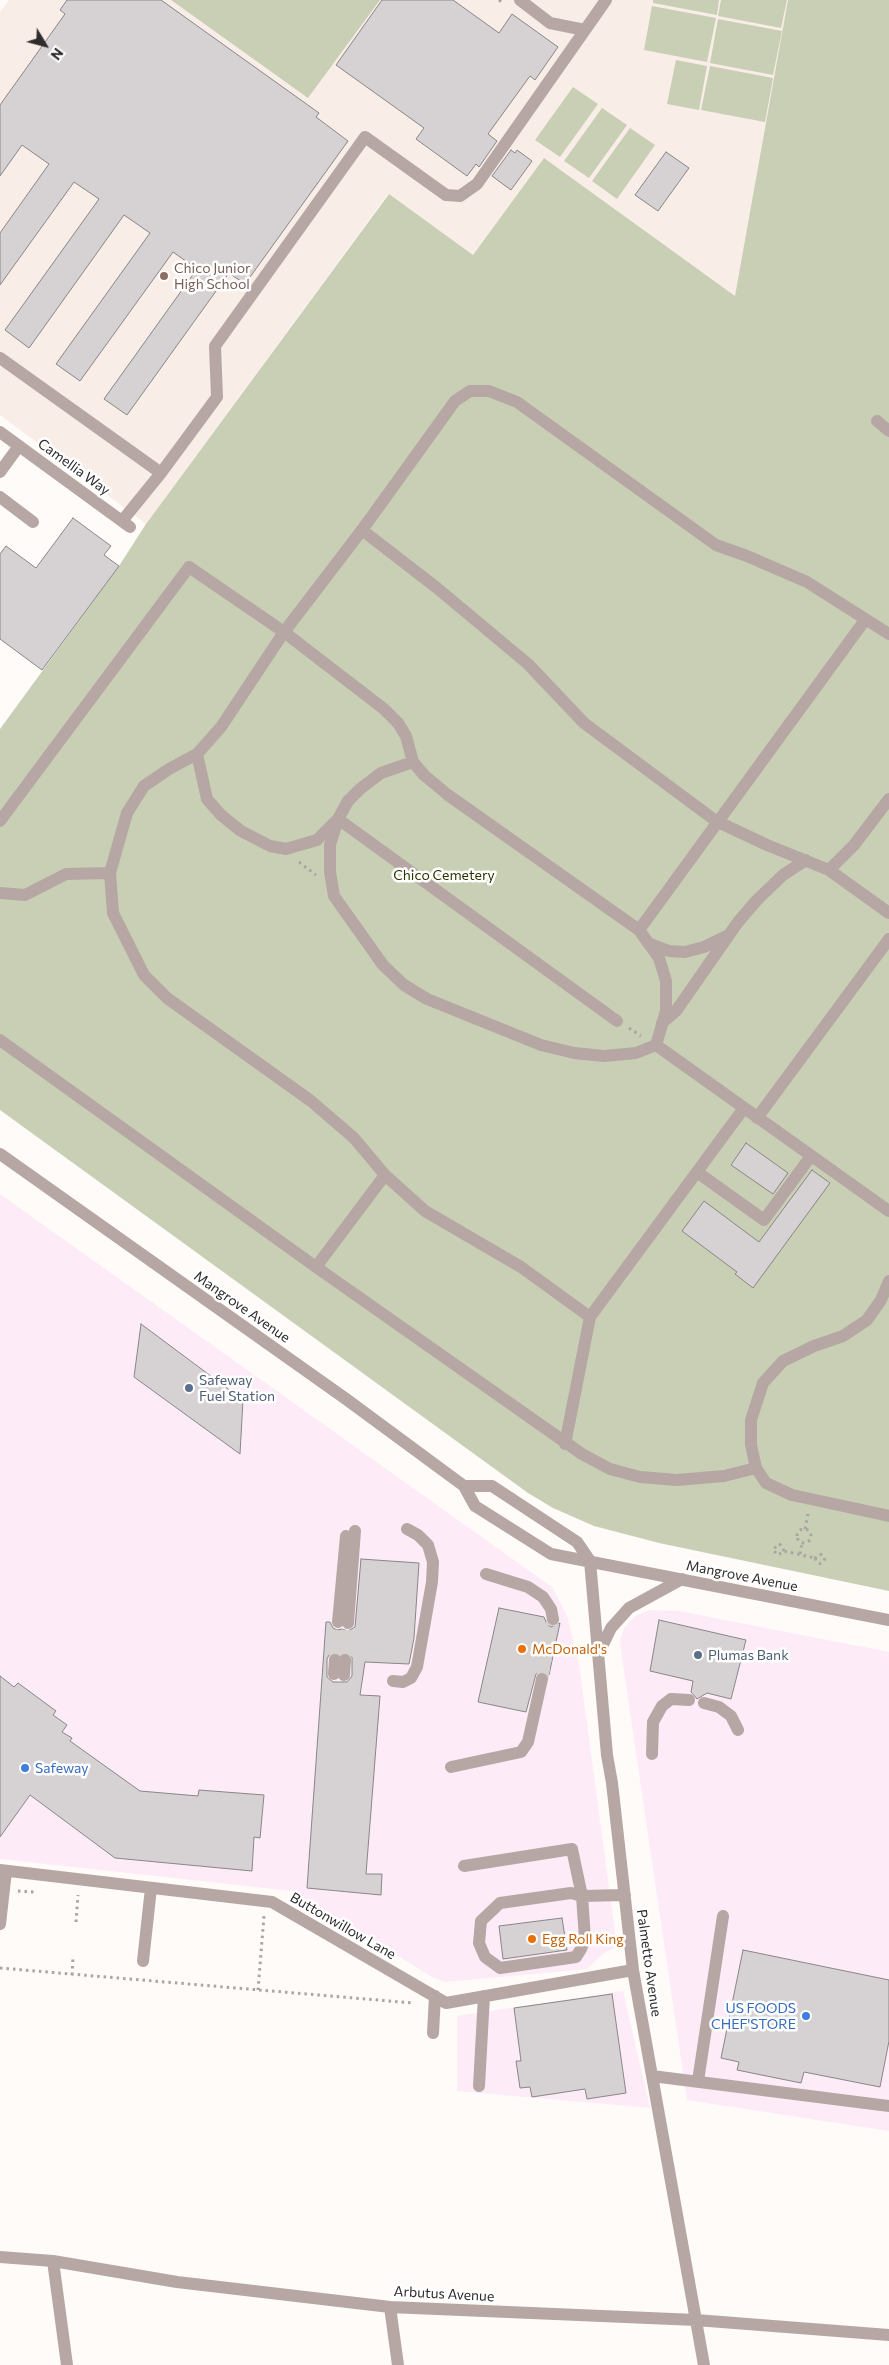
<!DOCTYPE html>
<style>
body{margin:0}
#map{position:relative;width:889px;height:2365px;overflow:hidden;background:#fffbf9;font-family:Commissioner,sans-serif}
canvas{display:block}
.north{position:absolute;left:20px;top:20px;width:50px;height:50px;-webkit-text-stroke:4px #fff;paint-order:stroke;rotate:127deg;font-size:14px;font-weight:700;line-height:20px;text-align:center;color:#2e2c2c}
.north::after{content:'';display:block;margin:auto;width:18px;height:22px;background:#2e2c2c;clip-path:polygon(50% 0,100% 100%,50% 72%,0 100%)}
</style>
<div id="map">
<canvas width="889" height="2365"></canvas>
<div class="north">N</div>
</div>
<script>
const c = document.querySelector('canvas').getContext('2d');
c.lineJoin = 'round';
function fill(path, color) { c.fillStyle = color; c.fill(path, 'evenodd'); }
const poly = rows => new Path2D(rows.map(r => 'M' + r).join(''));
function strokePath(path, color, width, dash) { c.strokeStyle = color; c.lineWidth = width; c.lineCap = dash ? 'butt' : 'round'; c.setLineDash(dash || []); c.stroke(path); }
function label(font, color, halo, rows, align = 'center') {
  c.font = font + ' Commissioner,sans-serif'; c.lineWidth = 5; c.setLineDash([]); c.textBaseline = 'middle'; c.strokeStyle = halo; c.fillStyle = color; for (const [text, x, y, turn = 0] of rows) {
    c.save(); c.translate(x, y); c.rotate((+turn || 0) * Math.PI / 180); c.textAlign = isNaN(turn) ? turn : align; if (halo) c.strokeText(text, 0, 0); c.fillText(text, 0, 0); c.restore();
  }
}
fill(poly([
 [0,1194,552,1587,567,1616,579,1664,617,1947,605,1952,587,1969,445,1982,432,1977,293,1891,0,1859],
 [650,1610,679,1611,889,1652,889,2131,687,2100,621,1651,620,1641,624,1628,635,1616],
 [623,1991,650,2108,457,2091,457,2016]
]), '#fdecf8');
fill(poly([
 [9,0,889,0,889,408,544,158,473,255,388,194,146,524,0,415,0,12]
]), '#f9ede8');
fill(poly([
 [171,0,380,0,308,98],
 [653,0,719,0,717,15,653,3],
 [721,0,787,0,781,28,718,16],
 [788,0,889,0,889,1591,659,1543,594,1526,553,1508,528,1493,0,1110,0,729,119,566,146,524,389,194,473,255,544,158,735,296],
 [652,6,716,18,707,62,644,50],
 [718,19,782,31,773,75,710,63],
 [676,60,707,66,699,110,667,104],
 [710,66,773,78,765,122,701,110],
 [573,87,598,104,560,157,535,140],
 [602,108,627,125,589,178,564,161],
 [630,128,655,145,617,199,592,181]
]), '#c9cfb4');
const building = poly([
 [67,0,161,0,319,113,316,117,348,141,245,284,229,273,127,415,104,399,197,269,173,252,80,381,56,364,150,233,124,215,29,348,5,330,99,199,74,182,0,285,0,233,49,164,22,145,0,176,0,105,65,14,60,10,67,0],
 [382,0,453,0,499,33,512,14,558,47,535,80,530,76,488,134,497,141,479,167,476,164,467,176,416,139,424,128,336,65,382,0],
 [511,150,515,153,517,150,532,161,511,190,492,176,511,150],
 [666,152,689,168,658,211,635,195,666,152],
 [73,518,111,546,104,555,119,566,42,670,0,639,0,554,6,546,36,568,73,518],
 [746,1143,788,1173,773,1194,731,1165,746,1143],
 [812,1170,830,1183,753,1288,735,1274,737,1272,682,1231,704,1201,759,1242,812,1170],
 [141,1324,243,1400,240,1454,134,1377,141,1324],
 [361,1559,419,1563,414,1638,409,1664,365,1662,360,1695,380,1696,366,1874,382,1874,381,1895,307,1888,326,1622,330,1622,333,1628,337,1630,342,1629,348,1631,355,1627,361,1559],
 [335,1652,340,1654,346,1652,352,1657,352,1676,347,1682,333,1682,327,1677,327,1659,329,1655,335,1652],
 [499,1608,544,1617,547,1624,551,1627,560,1623,549,1675,543,1671,536,1674,526,1712,478,1702,499,1608],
 [659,1620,746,1640,731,1699,707,1693,697,1699,691,1692,693,1681,650,1671,659,1620],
 [0,1676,14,1687,18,1683,56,1711,53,1715,67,1725,62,1732,72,1738,70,1741,140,1791,198,1796,199,1790,264,1795,260,1838,254,1837,252,1871,115,1858,30,1795,0,1837,0,1676],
 [562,1918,567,1950,503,1959,499,1926,562,1918],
 [743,1950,889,1980,889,2041,880,2087,804,2072,801,2083,737,2070,739,2062,721,2058,743,1950],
 [612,1994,626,2093,587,2099,585,2089,532,2097,530,2087,520,2088,516,2061,521,2061,514,2008,612,1994]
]);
fill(building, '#d6d2d3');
strokePath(building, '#8a8687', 1);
strokePath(poly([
 [335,1660,338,1622],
 [345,1660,348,1623],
 [542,1679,553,1619]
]), '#d5d2d0', 12, [12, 6]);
strokePath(poly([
 [499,0,504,4],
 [299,862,316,875],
 [629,1028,641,1036],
 '797 1536a7 7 0 1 1 14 0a7 7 0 1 1-14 0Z',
 [805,1529,808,1514],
 [784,1551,781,1545,778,1544,773,1550,778,1555,784,1551,815,1558],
 [800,1554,802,1543],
 '815.5 1559a4.5 4.5 0 1 1 9 0a4.5 4.5 0 1 1-9 0Z',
 [18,1891,34,1892],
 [76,1922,78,1895],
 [0,1968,413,2003],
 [72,1975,73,1958],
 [258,1990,264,1916]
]), '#a8a5a3', 3, [2.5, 4]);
strokePath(poly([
 [520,0,550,23,585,30,606,0],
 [0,358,161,473,122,521],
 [877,421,889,431],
 [0,432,130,527],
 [0,472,19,446],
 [161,473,217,397,215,346,365,137,446,195,460,196,477,184,585,30],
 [0,497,33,522],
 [362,530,437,588,528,664,584,723,716,821,767,845,829,870,889,913],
 [197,754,207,799,221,815,241,831,270,846,286,849,317,840,338,819,617,1021],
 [413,762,381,773,360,789,348,801,338,819,330,845,330,872,334,896,383,965,404,985,427,999,541,1045,574,1053,604,1056,636,1053,656,1045],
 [0,821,189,567,284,632,384,709,398,723,406,736,413,762,424,775,448,795,639,930,659,958,666,981,666,1011,656,1045],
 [829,870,854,845,889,799],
 [0,893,25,895,66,874,110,873],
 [639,930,865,620],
 [648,943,669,951,685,952,704,947,727,936],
 [662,1023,676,1011,738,922,757,900,783,875,806,860],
 [0,1040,316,1267,582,1454,610,1469,640,1477,677,1480,724,1476,756,1468,766,1483,792,1495,889,1516],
 [656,1045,889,1211],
 [757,1118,889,939],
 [0,1154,346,1399,464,1486,475,1506,551,1554,889,1620],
 [697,1172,764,1220,811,1156],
 [316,1267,385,1175],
 [590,1317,521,1267,425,1211,385,1175,354,1138,311,1101,167,998,144,975,113,913,110,873,127,813,144,786,169,769,197,754,221,727,284,632,362,530,455,401,470,391,489,391,517,402,716,545,747,556,807,582,889,634],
 [565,1444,590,1317,744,1108],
 [756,1468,751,1445,751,1420,763,1383,783,1361,814,1346,843,1336,867,1320,881,1300,889,1281],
 [464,1486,492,1486,577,1542,590,1561,607,1755,612,1783,633,1970,704,2365],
 [486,1574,528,1587,543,1597,551,1609,553,1619],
 [338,1622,346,1536],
 [348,1623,355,1531],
 [598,1655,611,1628,629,1608,682,1579],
 [334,1674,335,1660],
 [344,1675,345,1660],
 [393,1681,403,1682,411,1678,417,1667,432,1582,433,1562,428,1545,418,1535,407,1529],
 [704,1703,719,1707,731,1716,738,1730],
 [652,1754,653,1722,662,1706,671,1699,689,1700],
 [451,1767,521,1752,528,1742,542,1679],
 [464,1866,572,1849,582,1896,585,1939,581,1949,576,1957,500,1968,485,1957,479,1943,481,1921,500,1903,571,1893,582,1896,625,1895],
 [0,1870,272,1902,446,2003,633,1970],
 [0,1924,6,1871],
 [143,1961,151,1888],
 [433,2033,435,1996],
 [652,2076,889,2106],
 [698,2081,723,1916],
 [479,2086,484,1996],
 [0,2257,53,2261,177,2282,390,2307,696,2320,889,2335],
 [53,2261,67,2365],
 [390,2307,398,2365]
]), '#b6a7a4', 12);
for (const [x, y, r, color] of [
 [164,276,5,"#8d6e63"],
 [189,1388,5,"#5c6f8a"],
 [522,1649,5,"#e8710a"],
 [698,1655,5,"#5c6f8a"],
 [25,1768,5,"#3f7fe0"],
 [532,1939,5,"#e8710a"],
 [806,2016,5,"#3f7fe0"]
]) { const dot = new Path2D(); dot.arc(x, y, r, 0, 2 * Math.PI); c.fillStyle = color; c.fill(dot); strokePath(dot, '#fff', 2); }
label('14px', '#785e54', '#fff', [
 ["Chico Junior",174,268],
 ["High School",174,284]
], 'left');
label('14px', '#2e2c2c', '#fff', [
 ["Camellia Way",74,467,36],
 ["Mangrove Avenue",242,1307,35],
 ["Mangrove Avenue",742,1576,11],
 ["Buttonwillow Lane",343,1926,30],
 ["Palmetto Avenue",649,1963,82],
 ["Arbutus Avenue",444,2294,3]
]);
label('14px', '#2e3401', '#fff', [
 ["Chico Cemetery",444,875]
]);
label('14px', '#4e5e75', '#fff', [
 ["Safeway",199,1380],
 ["Fuel Station",199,1396],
 ["Plumas Bank",708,1655]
], 'left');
label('14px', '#c56008', '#fff', [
 ["McDonald's",532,1649],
 ["Egg Roll King",542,1939]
], 'left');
label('14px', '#366cbe', '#fff', [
 ["Safeway",35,1768],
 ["US FOODS",796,2008,"right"],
 ["CHEF'STORE",796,2024,"right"]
], 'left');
</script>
